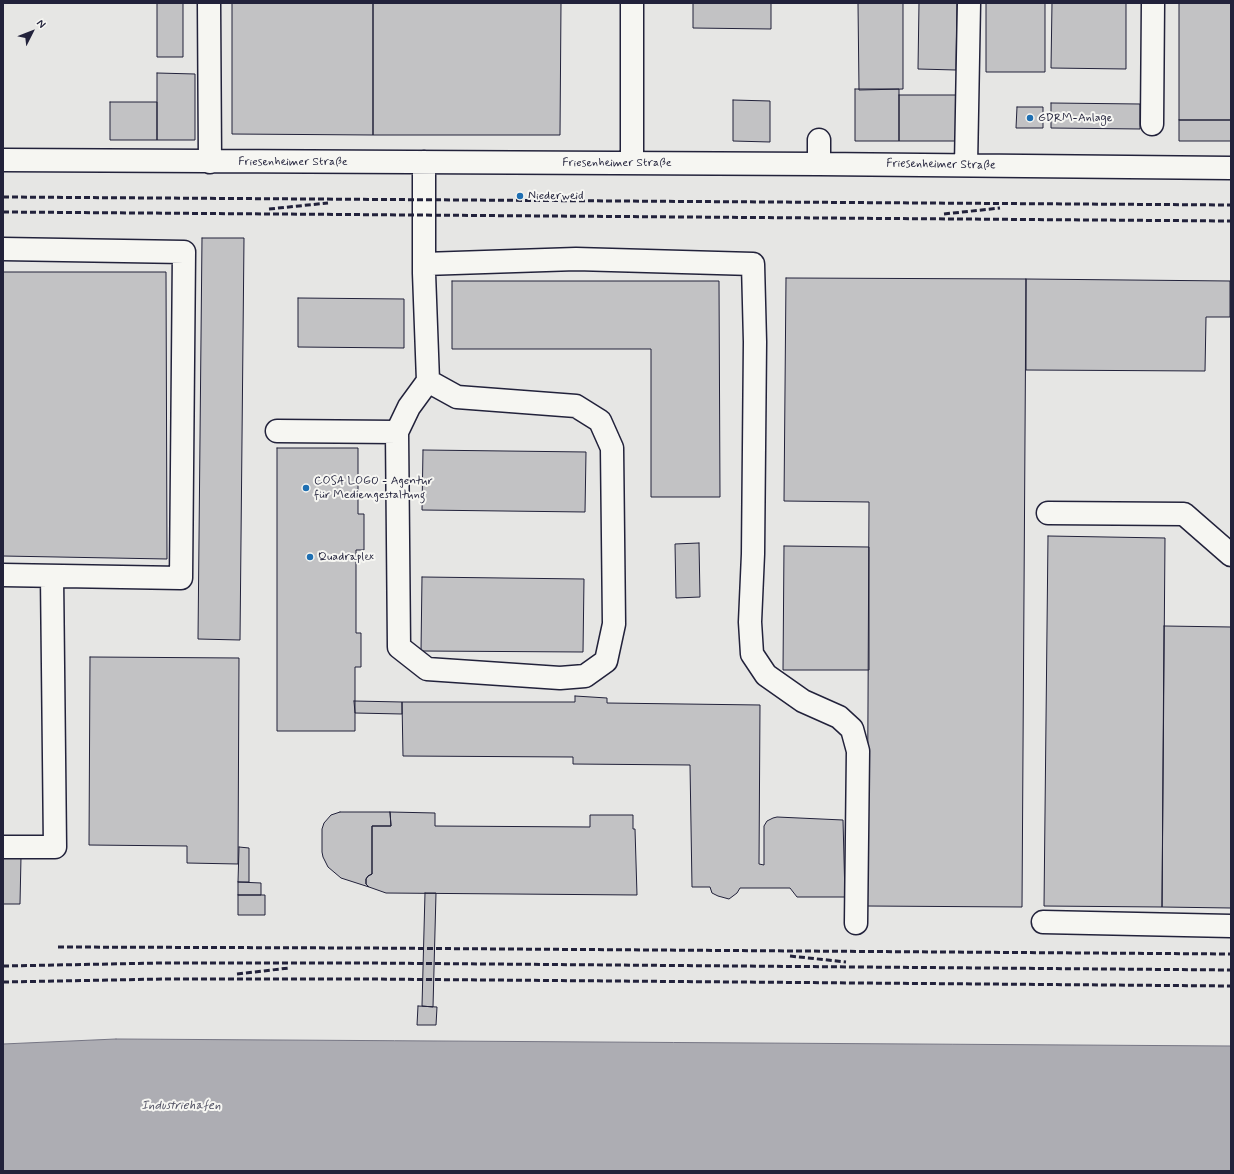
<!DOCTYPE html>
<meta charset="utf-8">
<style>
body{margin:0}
#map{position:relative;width:1234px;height:1174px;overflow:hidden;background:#f6f6f2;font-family:Mynerve,sans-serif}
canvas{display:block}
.frame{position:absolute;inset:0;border:4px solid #22223b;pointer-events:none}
.north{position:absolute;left:12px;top:12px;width:40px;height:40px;-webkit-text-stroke:3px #f6f6f2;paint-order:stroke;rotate:48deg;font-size:11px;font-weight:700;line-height:16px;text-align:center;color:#22223b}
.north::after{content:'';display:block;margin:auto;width:14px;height:18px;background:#22223b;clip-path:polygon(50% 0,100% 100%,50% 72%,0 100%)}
</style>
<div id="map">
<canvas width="1234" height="1174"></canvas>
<div class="frame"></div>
<div class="north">N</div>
</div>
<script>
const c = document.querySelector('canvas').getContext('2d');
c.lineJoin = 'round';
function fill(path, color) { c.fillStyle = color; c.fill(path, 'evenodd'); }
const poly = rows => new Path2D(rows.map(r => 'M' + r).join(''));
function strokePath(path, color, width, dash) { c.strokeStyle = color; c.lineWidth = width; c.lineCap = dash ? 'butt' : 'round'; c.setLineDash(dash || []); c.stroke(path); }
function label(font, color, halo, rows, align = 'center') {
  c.font = font + ' Mynerve,sans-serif'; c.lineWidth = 4; c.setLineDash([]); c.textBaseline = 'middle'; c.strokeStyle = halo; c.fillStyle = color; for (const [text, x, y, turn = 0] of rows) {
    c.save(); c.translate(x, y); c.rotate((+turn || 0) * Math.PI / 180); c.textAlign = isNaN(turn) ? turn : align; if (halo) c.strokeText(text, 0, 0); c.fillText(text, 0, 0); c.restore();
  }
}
fill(poly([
 [3,3,1231,3,1231,1046,116,1039,3,1044]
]), '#e6e6e4');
const water = poly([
 [116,1039,1231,1046,1231,1171,3,1171,3,1044,116,1039]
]);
fill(water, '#adadb3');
strokePath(water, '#757583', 1);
const building = poly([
 [157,3,183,3,183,57,157,57,157,3],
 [232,3,373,3,373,135,232,134,232,3],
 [373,3,561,3,560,135,373,135,373,3],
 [693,3,771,3,771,29,693,28,693,3],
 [858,3,903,3,903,89,859,90,858,3],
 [919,3,957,3,956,70,918,69,919,3],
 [986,3,1045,3,1045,72,986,72,986,3],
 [1052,3,1126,3,1126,69,1051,68,1052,3],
 [1179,3,1231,3,1231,120,1179,120,1179,3],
 [157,73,195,74,195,140,157,140,157,73],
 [855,89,899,89,899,141,855,141,855,89],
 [899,95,959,95,959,141,899,141,899,95],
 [733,100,770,101,770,142,733,141,733,100],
 [110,102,157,102,157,140,110,140,110,102],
 [1051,103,1140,104,1140,129,1051,128,1051,103],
 [1017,107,1043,107,1043,128,1016,128,1017,107],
 [1179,120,1231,120,1231,141,1179,141,1179,120],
 [202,238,244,238,240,640,198,639,202,238],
 [3,272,166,272,167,559,3,556,3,272],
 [786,278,1026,279,1022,907,867,906,869,502,784,501,786,278],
 [1026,279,1230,281,1230,317,1206,317,1205,371,1026,370,1026,279],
 [452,281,719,281,720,497,651,497,651,349,452,349,452,281],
 [298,298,404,299,404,348,298,347,298,298],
 [277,448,358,448,358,514,364,514,364,550,356,550,356,633,361,633,361,667,355,667,355,731,277,731,277,448],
 [423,450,586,452,585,512,422,510,423,450],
 [1048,536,1165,538,1162,907,1044,906,1048,536],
 [699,543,700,597,676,598,675,544,699,543],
 [784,546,869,547,869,670,783,670,784,546],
 [422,577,584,579,583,652,421,651,422,577],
 [1164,626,1231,627,1231,908,1162,907,1164,626],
 [90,657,239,658,238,864,187,863,187,846,89,845,90,657],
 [575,696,607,698,607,703,760,705,759,864,764,865,764,826,767,821,773,818,777,817,843,820,845,897,797,897,790,888,740,888,737,893,729,899,718,896,712,893,710,887,692,887,690,765,573,764,573,757,403,756,402,702,575,702,575,696],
 [354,701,402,702,402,714,355,713,354,701],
 [340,812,390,812,391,826,372,826,372,874,368,876,366,879,366,884,369,887,341,878,328,867,323,857,322,852,322,829,324,823,331,815,340,812],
 [390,812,435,813,435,826,590,827,590,815,633,815,633,829,635,829,637,895,386,893,369,887,366,884,366,879,368,876,372,874,372,826,391,826,390,812],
 [239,847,249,848,249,882,238,882,239,847],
 [3,857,21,857,20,904,3,904,3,857],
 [238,882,261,883,261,895,238,895,238,882],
 [425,893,436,893,433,1007,422,1006,425,893],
 [238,895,265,895,265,915,238,915,238,895],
 [418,1006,437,1007,436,1025,417,1025,418,1006]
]);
fill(building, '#c2c2c4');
strokePath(building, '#22223b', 1);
const minor = poly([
 [209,3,210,162],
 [1152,124,1153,3],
 [819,140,819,164],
 [3,160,819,164,1231,168],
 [424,162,424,273,428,381,457,397,576,406,600,421,612,448,614,624,606,661,585,676,560,678,427,669,399,647,397,432,409,407,428,381],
 [632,163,632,3],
 [966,165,969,3],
 [3,249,184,252,181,578,3,575],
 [424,264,576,259,753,264,755,342,753,554,750,622,752,654,766,675,803,701,839,717,852,729,858,751,856,923],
 [277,431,397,432],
 [1048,513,1184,514,1231,555],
 [3,847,55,847,52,576],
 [1043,922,1231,926]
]);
strokePath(minor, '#22223b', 25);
strokePath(minor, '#f6f6f2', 22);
strokePath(poly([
 [3,197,1231,205],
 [269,209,328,203],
 [3,212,1231,221],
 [944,214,1000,208],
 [58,947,363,948,1231,954],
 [790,956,846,962],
 [3,966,162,963,365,963,1231,970],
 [237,974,289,968],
 [3,982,164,979,366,979,1231,986]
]), '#22223b', 3, [6, 3]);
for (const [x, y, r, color] of [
 [1030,118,4,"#1f6fb2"],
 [520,196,4,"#1f6fb2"],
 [306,488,4,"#1f6fb2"],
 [310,557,4,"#1f6fb2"]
]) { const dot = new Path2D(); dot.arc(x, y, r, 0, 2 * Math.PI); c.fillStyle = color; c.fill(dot); strokePath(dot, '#f6f6f2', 1.5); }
label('12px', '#22223b', '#f6f6f2', [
 ["GDRM-Anlage",1038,118],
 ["Niederweid",528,196],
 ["COSA LOGO - Agentur",314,481],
 ["für Mediengestaltung",314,495],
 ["Quadraplex",318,557]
], 'left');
label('12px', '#22223b', '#f6f6f2', [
 ["Friesenheimer Straße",293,162],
 ["Friesenheimer Straße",617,163],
 ["Friesenheimer Straße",941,165,1]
]);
label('italic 13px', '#535365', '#f6f6f2', [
 ["Industriehafen",181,1106]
]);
</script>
